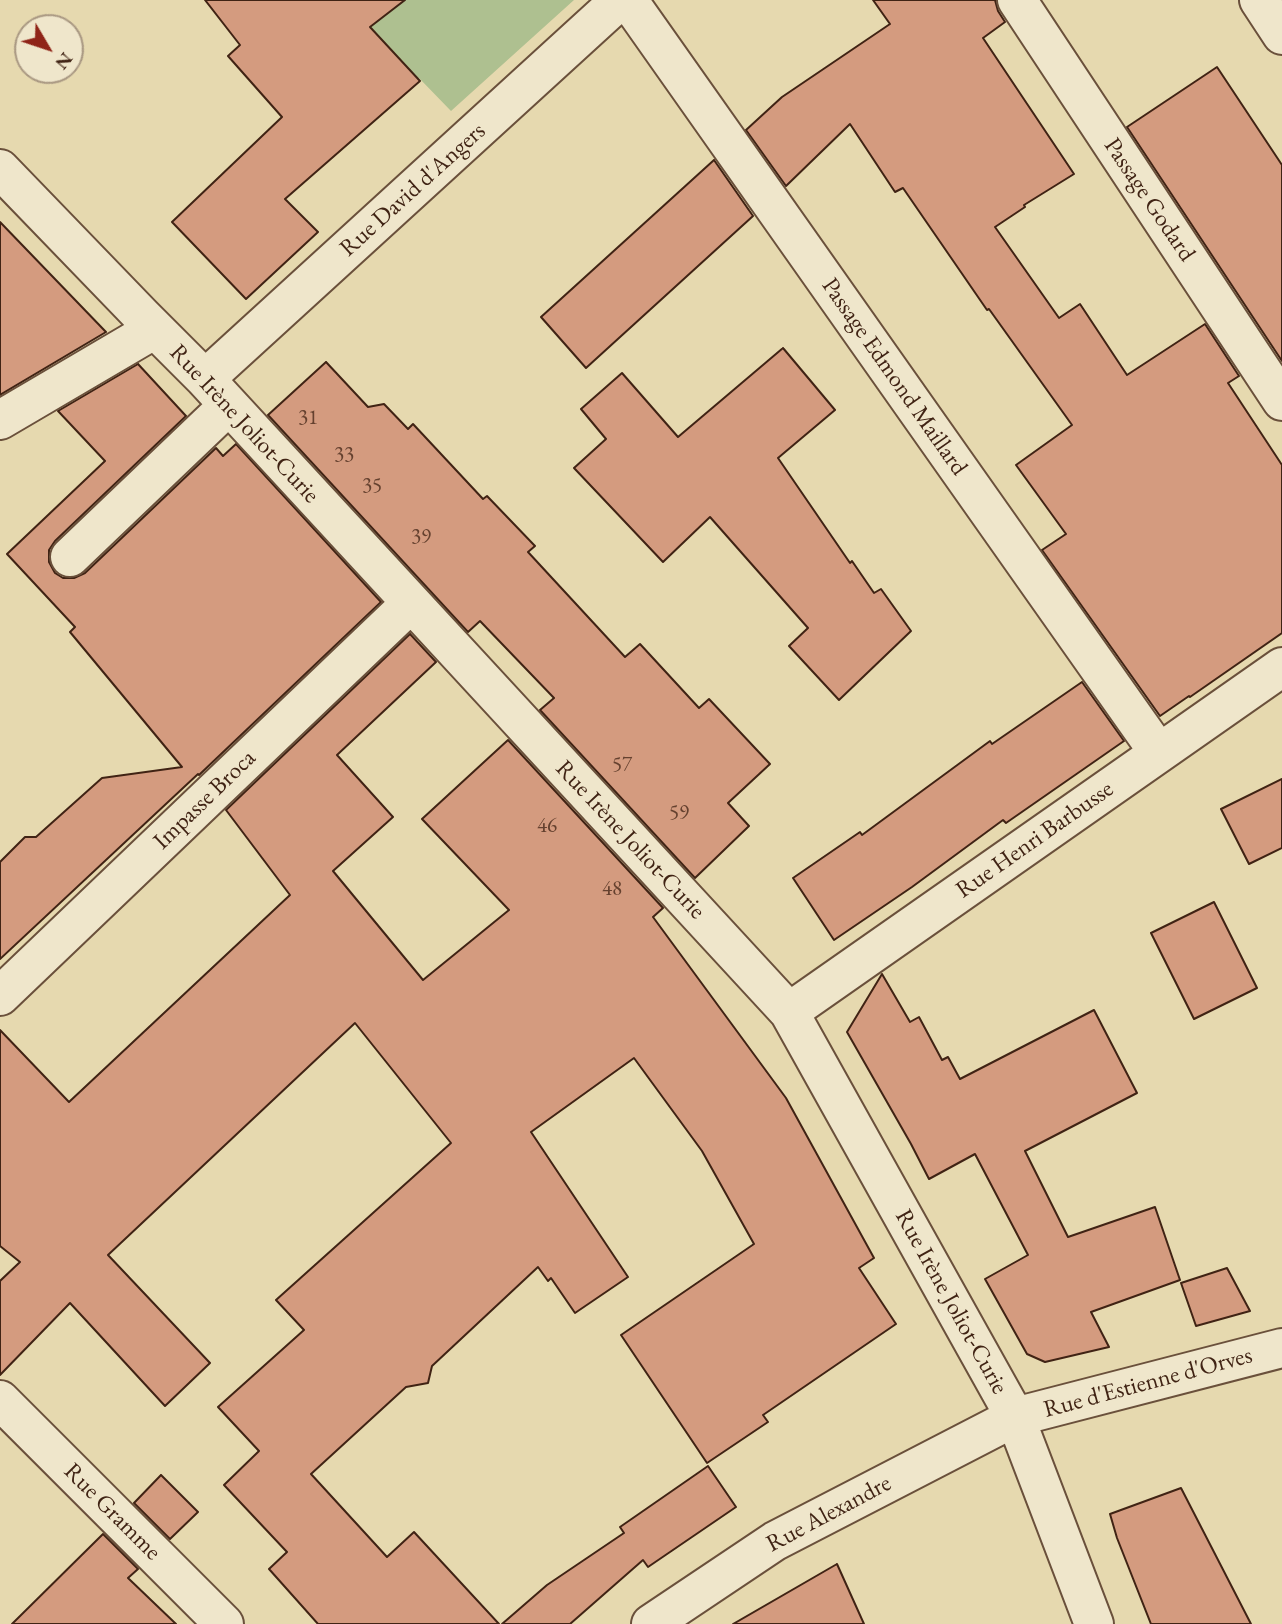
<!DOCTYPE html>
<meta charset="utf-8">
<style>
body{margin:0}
#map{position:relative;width:1282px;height:1624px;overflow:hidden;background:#e6d9af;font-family:"EB Garamond",serif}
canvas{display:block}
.north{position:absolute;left:14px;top:14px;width:70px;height:70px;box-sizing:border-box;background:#efe6cb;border:2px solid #a99882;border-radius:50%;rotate:129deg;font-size:19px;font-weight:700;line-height:28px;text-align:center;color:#402314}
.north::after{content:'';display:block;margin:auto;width:24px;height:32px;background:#8f2418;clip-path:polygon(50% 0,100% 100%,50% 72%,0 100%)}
</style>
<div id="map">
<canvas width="1282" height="1624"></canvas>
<div class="north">N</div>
</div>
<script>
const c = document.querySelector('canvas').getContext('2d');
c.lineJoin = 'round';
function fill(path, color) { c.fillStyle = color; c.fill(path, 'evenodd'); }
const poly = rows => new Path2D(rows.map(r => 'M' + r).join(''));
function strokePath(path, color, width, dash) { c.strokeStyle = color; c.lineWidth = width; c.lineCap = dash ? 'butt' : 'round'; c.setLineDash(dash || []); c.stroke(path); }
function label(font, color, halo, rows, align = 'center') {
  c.font = font + ' "EB Garamond",serif'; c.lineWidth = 5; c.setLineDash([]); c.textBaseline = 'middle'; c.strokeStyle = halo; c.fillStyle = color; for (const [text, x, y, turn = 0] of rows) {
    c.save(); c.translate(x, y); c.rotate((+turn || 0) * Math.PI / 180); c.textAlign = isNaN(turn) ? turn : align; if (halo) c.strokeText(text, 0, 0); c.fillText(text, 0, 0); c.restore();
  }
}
fill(poly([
 [309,0,574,0,451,111,419,78,394,101]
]), '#aec090');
const building = poly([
 [205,0,405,0,370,27,420,81,285,199,318,232,246,299,172,222,282,117,228,56,240,45,205,0],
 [873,0,995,0,998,11,1005,22,983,38,1074,174,1024,205,1025,207,995,227,1059,318,1080,304,1127,375,1205,324,1239,376,1228,383,1282,465,1282,633,1190,697,1189,696,1160,716,1042,550,1066,534,1016,465,1072,425,989,309,987,310,903,188,895,192,850,124,786,186,746,130,782,97,890,24,873,0],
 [1217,67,1282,165,1282,361,1127,127,1217,67],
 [714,160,753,216,586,368,541,317,714,160],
 [0,222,106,332,0,395,0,222],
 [783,348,835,410,778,458,850,563,852,561,874,593,881,589,911,631,839,700,789,646,808,628,710,517,663,562,574,468,606,439,581,409,622,373,678,437,783,348],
 [326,362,368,407,384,404,408,429,413,424,483,499,487,496,535,546,528,552,625,657,640,644,699,708,709,699,770,764,728,803,749,826,695,878,540,710,554,698,480,621,468,632,268,415,326,362],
 [138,364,186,416,55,541,49,550,49,562,55,573,63,578,74,578,85,573,216,448,223,456,236,444,381,602,199,775,198,774,0,959,0,862,25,837,36,837,102,778,182,767,70,632,75,627,7,554,105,461,58,411,138,364],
 [410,634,436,662,337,755,393,817,333,871,423,980,509,910,422,819,508,740,663,908,653,917,786,1098,874,1258,859,1268,896,1324,763,1415,768,1422,707,1463,621,1335,754,1244,702,1151,634,1058,531,1132,628,1277,575,1313,551,1278,548,1281,538,1267,432,1366,428,1383,406,1387,311,1474,387,1557,414,1532,499,1624,318,1624,269,1569,287,1552,224,1485,259,1451,218,1407,304,1330,276,1300,451,1143,355,1023,108,1255,210,1363,165,1406,70,1303,0,1375,0,1281,20,1262,0,1246,0,1030,69,1102,290,895,226,810,410,634],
 [1082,682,1124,741,1006,823,1003,820,912,887,834,940,793,878,860,832,862,835,990,741,992,744,1082,682],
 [1282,779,1282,848,1249,864,1221,809,1282,779],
 [1214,902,1257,988,1194,1019,1151,933,1214,902],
 [882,974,910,1022,919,1017,942,1060,948,1057,960,1079,1094,1010,1137,1093,1025,1151,1068,1237,1155,1207,1180,1280,1091,1312,1109,1347,1045,1362,1027,1354,985,1279,1028,1255,975,1154,929,1179,911,1144,847,1032,882,974],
 [1227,1268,1250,1311,1196,1326,1181,1283,1227,1268],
 [708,1466,736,1507,648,1567,643,1560,570,1624,502,1624,547,1585,624,1533,620,1527,708,1466],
 [161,1475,198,1512,170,1539,134,1503,161,1475],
 [1181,1488,1251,1624,1151,1624,1117,1538,1110,1514,1181,1488],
 [103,1534,138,1569,128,1578,176,1624,12,1624,103,1534],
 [837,1564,864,1624,733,1624,837,1564]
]);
fill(building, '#d49b7f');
strokePath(building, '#402314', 2);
const minor = poly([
 [628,0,1159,753],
 [1017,0,1282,401],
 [1259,0,1282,35],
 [0,169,142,316,205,379,789,1012,1015,1417,1094,1624],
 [205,379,620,0],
 [0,420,155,329],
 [70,557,229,405],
 [0,996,411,603],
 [789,1012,1282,667],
 [0,1400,224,1624],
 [651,1624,775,1541,1015,1417,1282,1348]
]);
strokePath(minor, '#6a503b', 42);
strokePath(minor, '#efe6cb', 38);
label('21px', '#65412f', null, [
 ["31",308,418],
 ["33",344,455],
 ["35",372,486],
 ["39",421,537],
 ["57",622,765],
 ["59",679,813],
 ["46",547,826],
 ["48",612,889]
]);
label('24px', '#402314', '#efe6cb', [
 ["Rue David d'Angers",413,190,-42],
 ["Passage Godard",1149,200,56],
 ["Passage Edmond Maillard",894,377,55],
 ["Rue Irène Joliot-Curie",244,424,47],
 ["Impasse Broca",205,800,-44],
 ["Rue Irène Joliot-Curie",630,840,47],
 ["Rue Henri Barbusse",1035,840,-35],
 ["Rue Irène Joliot-Curie",951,1302,61],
 ["Rue d'Estienne d'Orves",1148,1383,-15],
 ["Rue Gramme",112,1512,45],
 ["Rue Alexandre",829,1514,-28]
]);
</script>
